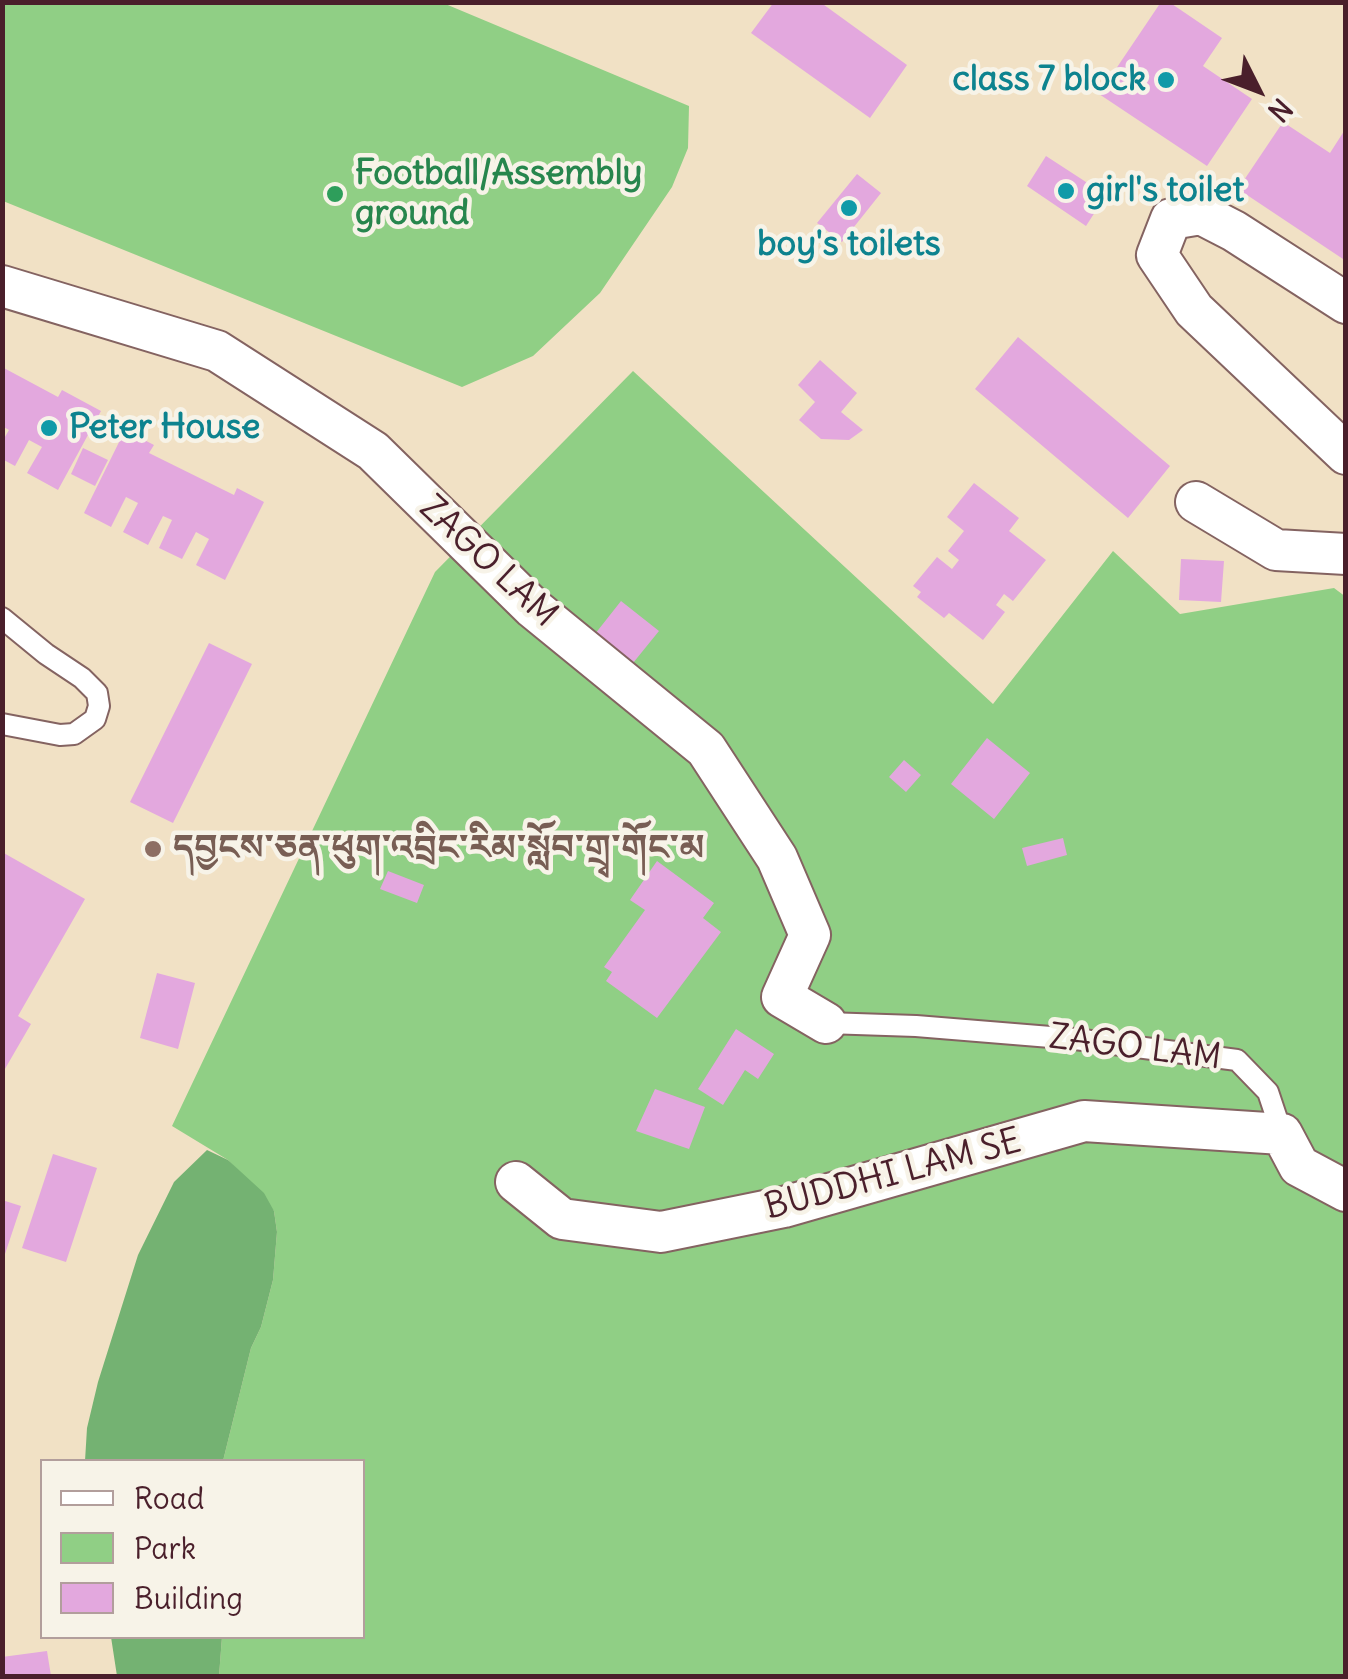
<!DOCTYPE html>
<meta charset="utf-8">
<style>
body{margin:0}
#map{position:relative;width:1348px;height:1679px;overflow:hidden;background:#f1e1c5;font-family:Delius,sans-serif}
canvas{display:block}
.frame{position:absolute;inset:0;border:5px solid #4a1f2b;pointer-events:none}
.legend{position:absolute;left:40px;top:1459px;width:325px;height:180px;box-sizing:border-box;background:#f7f3e8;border:2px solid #b29e9c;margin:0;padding:12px 18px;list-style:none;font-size:30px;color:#4a1f2b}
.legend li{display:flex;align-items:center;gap:20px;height:50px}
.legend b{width:50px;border:2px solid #b29e9c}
.north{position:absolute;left:1208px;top:40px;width:100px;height:100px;-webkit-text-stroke:8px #f7f3e8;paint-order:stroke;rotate:132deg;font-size:28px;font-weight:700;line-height:40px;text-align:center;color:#4a1f2b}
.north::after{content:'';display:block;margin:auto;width:35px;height:45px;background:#4a1f2b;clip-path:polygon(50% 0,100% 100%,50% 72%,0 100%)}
</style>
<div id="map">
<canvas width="1348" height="1679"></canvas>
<div class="frame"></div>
<ul class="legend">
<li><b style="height:12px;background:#fff"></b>Road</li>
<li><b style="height:28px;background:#90cf85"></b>Park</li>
<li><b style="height:28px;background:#e3a8de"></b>Building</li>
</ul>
<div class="north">N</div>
</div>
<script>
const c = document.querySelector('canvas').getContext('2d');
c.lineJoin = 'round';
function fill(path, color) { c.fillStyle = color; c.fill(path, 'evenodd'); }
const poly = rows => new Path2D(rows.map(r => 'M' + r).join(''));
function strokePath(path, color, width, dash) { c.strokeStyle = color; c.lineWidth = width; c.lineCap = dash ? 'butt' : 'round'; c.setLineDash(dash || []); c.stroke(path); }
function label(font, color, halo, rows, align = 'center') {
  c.font = font + ' Delius,"Noto Serif Tibetan",sans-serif'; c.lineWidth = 9; c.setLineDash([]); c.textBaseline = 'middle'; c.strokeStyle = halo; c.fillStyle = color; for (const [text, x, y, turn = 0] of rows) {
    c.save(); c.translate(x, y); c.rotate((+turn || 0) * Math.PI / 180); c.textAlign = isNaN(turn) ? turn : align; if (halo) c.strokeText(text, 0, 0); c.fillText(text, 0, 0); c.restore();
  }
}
fill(poly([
 [2,3,443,3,689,106,688,148,672,187,600,293,533,356,462,387,3,201],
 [633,371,993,704,1113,551,1180,614,1334,588,1346,597,1345,1676,219,1676,222,1637,362,1636,362,1462,223,1461,251,1348,261,1327,273,1280,277,1232,274,1211,228,1160,172,1126,435,572]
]), '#90cf85');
fill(poly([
 [207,1150,228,1160,264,1193,274,1211,277,1232,273,1280,261,1327,251,1348,223,1461,85,1461,87,1428,98,1382,138,1255,174,1182],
 [111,1637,222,1637,219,1676,117,1676]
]), '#74b272');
fill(poly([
 [774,2,820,2,907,65,870,118,751,33],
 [1161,2,1169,2,1222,38,1203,66,1252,99,1207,166,1099,94],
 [1283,122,1330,153,1346,128,1346,261,1238,189],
 [1046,156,1106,195,1086,226,1027,186],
 [857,174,881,193,842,242,817,223],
 [1018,337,1170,466,1128,518,975,389],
 [820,360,857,393,841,412,863,430,849,440,821,439,799,420,815,402,798,385],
 [2,367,58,397,62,390,101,411,58,490,27,473,42,447,29,440,15,466,2,459,2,442,9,430,2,426],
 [125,430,154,445,149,453,234,495,237,488,264,502,225,580,196,565,209,539,196,532,182,559,159,548,172,520,163,516,148,545,123,532,138,503,126,497,111,527,84,513],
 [83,448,108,460,95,486,71,474],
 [974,483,1019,518,1009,531,1046,560,1013,601,1004,594,996,605,1005,612,983,640,949,613,944,618,917,597,921,592,913,586,937,557,952,569,959,560,948,551,964,531,947,517],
 [1181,559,1224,561,1221,602,1179,600],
 [621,601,659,631,633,663,595,634],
 [209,643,252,664,173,823,130,802],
 [987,738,1030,773,994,819,951,784],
 [904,760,921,775,906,792,889,777],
 [1063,838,1067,855,1027,866,1022,848],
 [2,852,85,899,18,1016,31,1024,2,1074],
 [657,861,714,903,703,918,721,932,657,1018,606,981,612,972,604,967,645,910,630,900],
 [388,871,424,885,417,903,380,889],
 [157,973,195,983,178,1049,140,1038],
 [736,1029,774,1054,758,1079,745,1070,723,1105,698,1089],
 [655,1089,705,1107,689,1149,636,1131],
 [53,1154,97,1168,66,1262,22,1248],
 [2,1200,21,1206,3,1260,2,1259],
 [47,1651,51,1676,2,1676,2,1657]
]), '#e3a8de');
const service = poly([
 [2,618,46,654,82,678,97,693,99,706,95,719,74,734,60,735,2,724],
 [826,1023,916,1026,1075,1039,1237,1060,1268,1092,1282,1134]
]);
const minor = poly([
 [2,286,217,351,373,451,533,608,706,749,777,858,810,935,782,997,826,1023],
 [1346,303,1234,231,1201,214,1171,219,1157,255,1194,310,1346,454],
 [1196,502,1276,550,1346,554],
 [516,1182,562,1219,661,1232,784,1207,1084,1121,1282,1134,1299,1166,1346,1191]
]);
strokePath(service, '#846361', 24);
strokePath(minor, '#846361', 44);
strokePath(service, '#fff', 20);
strokePath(minor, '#fff', 40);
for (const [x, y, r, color] of [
 [1166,80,10,"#0f9aa8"],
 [1066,191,10,"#0f9aa8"],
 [335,194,10,"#2e9e5b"],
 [849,208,10,"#0f9aa8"],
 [49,428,10,"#0f9aa8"],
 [153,849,10,"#8d6e63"]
]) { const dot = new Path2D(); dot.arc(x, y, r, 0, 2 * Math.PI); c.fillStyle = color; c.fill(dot); strokePath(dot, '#f7f3e8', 4); }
label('bold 35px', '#0d838f', '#f7f3e8', [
 ["class 7 block",1146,80,"right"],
 ["girl's toilet",1086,191],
 ["boy's toilets",849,245,"center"],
 ["Peter House",69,428]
], 'left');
label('bold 35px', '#27864d', '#f7f3e8', [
 ["Football/Assembly",355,174],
 ["ground",355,214]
], 'left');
label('35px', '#4a1f2b', '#f7f3e8', [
 ["ZAGO LAM",488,562,43],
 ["ZAGO LAM",1135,1048,7],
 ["BUDDHI LAM SE",893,1175,-15]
]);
label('bold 35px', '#785e54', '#f7f3e8', [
 ["དབྱངས་ཅན་ཕུག་འབྲིང་རིམ་སློབ་གྲྭ་གོང་མ",173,849]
], 'left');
</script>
